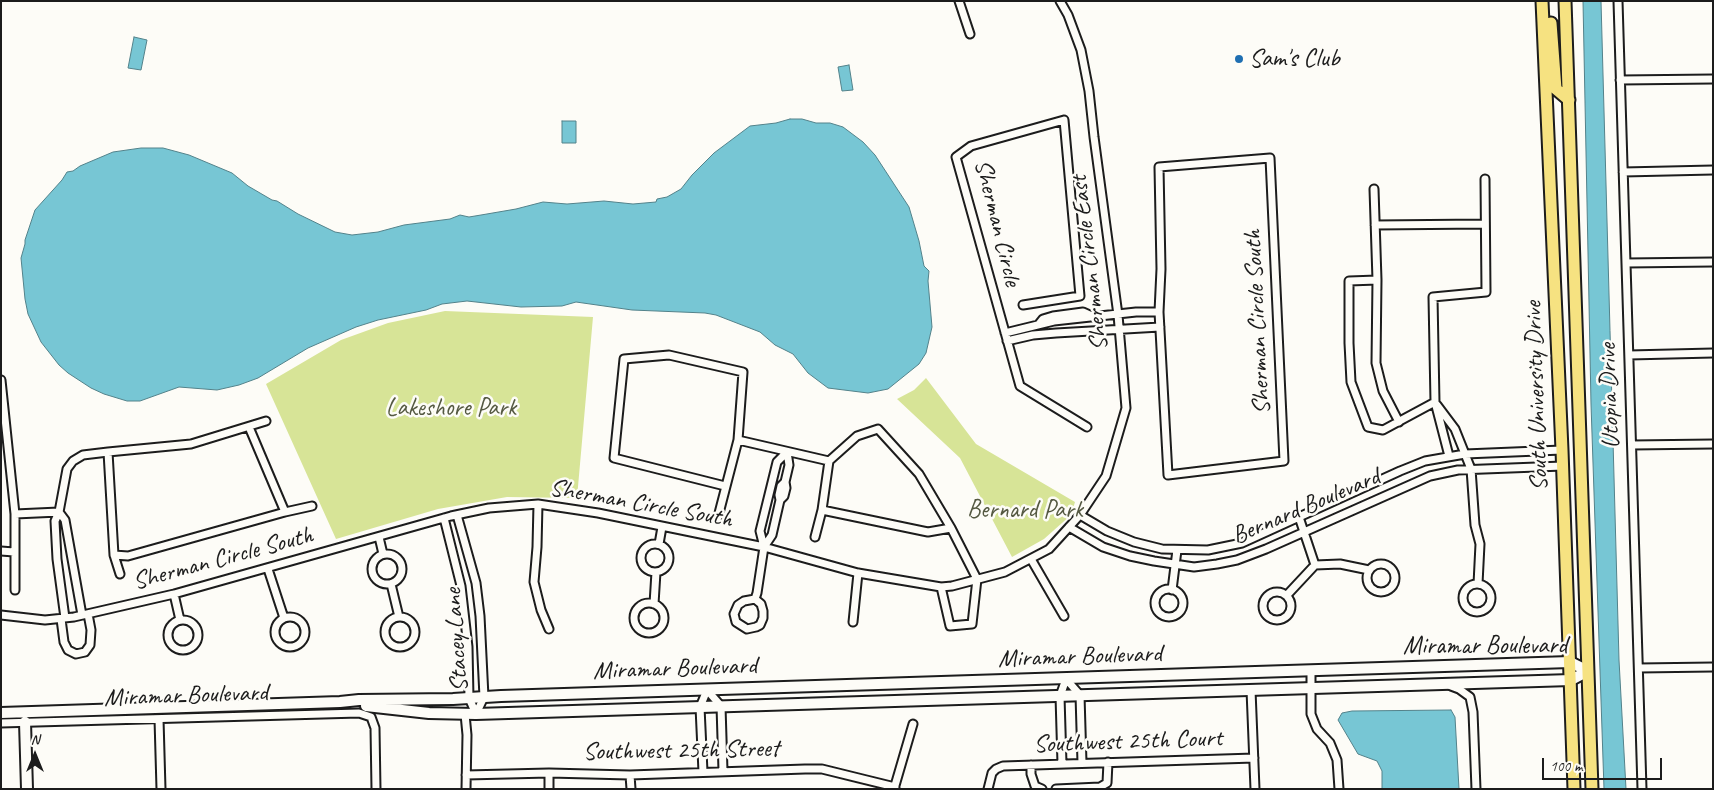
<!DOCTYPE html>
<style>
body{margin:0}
#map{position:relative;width:1714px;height:790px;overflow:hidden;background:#fdfcf7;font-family:Caveat,sans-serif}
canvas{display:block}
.frame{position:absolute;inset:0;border:2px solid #1c1c1c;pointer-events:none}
.north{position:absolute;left:10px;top:730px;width:50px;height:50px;-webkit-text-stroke:4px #fdfcf7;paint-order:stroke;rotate:0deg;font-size:14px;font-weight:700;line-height:20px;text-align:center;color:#1c1c1c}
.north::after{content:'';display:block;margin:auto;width:18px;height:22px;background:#1c1c1c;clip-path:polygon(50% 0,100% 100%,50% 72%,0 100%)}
.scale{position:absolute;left:1542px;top:758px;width:120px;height:22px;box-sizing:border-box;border:2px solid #1c1c1c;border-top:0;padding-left:6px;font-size:15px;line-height:18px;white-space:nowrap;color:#1c1c1c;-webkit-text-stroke:4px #fdfcf7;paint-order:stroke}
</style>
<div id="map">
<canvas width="1714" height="790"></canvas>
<div class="frame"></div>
<div class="north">N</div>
<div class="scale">100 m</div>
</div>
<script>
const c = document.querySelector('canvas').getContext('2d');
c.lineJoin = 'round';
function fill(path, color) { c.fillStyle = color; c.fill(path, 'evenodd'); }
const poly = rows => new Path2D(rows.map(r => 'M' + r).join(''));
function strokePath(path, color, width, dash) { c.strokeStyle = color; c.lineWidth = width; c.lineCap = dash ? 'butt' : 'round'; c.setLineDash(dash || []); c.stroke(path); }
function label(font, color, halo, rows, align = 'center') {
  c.font = font + ' Caveat,sans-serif'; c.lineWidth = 5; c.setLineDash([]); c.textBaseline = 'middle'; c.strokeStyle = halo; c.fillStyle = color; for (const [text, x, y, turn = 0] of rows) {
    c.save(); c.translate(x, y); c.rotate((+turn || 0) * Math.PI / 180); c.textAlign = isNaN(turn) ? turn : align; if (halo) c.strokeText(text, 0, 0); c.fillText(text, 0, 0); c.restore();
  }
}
fill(poly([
 [445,311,593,317,577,498,507,497,438,509,336,539,266,384,341,340,388,323],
 [926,378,976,444,1075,502,1071,515,1044,539,1012,557,960,458,897,399,914,390]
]), '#d7e497');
const water = poly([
 [1583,1,1601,1,1619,660,1626,789,1604,789,1591,404,1583,1],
 [134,37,147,40,141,70,128,68,134,37],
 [849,65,853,90,842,91,838,67,849,65],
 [790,119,802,119,816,123,830,123,843,127,863,142,875,155,909,207,919,241,924,266,929,271,928,281,932,327,926,353,919,364,888,389,868,393,828,388,808,373,793,354,775,345,760,332,716,315,705,313,632,310,576,302,562,306,521,307,467,301,442,304,426,310,378,320,356,327,308,348,258,378,239,385,217,390,179,387,140,401,127,401,104,394,91,388,68,373,59,365,41,342,28,314,25,299,21,258,25,244,25,240,35,210,62,180,67,172,73,171,80,166,113,152,141,148,163,148,189,155,232,173,248,186,272,200,277,201,298,214,335,232,352,235,378,232,404,225,450,219,460,215,469,217,481,215,516,209,543,202,567,204,604,201,633,204,656,202,657,199,667,197,681,189,692,175,714,153,750,126,776,123,790,119],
 [562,121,576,121,576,143,562,143,562,121],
 [1451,710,1455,717,1459,789,1382,789,1382,771,1377,761,1358,754,1338,720,1342,713,1352,711,1451,710]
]);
fill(water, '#77c6d4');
strokePath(water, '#53828a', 1);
const street = poly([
 [959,1,970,34],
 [1618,1,1642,789],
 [1620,80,1713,79],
 [1270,158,1284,461,1168,475,1159,312,1161,269,1159,167,1270,158],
 [1623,172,1713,170],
 [1374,189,1377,280,1349,281,1349,343,1351,382,1368,427,1383,430,1435,402],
 [1375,225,1484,224],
 [1626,263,1713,262],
 [1377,280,1376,363,1383,391,1399,422],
 [1023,305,1080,296,1064,120,971,146,956,157,1020,386,1087,427],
 [1039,324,1043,319,1053,316,1083,312,1094,317],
 [1005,333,1054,321,1136,312,1159,312],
 [1007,341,1033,335,1056,333,1160,327],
 [1629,355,1713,353],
 [1,380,15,514,15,590],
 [1437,405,1455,429,1471,469,1475,525,1480,544,1478,584],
 [249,427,285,512],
 [738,440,829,461],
 [1632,445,1713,444],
 [108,452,114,555,120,574],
 [1449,456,1435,402,1433,297,1486,292,1485,179],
 [780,500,784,496,786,488,785,482,789,465,787,452],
 [538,504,537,547,534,582,541,610,549,629],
 [822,510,923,531,928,532,951,528],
 [59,512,65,520,82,615],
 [15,514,59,512],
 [457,515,476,583,480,616,484,697,476,714],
 [1080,515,1107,531,1134,542,1162,549,1208,550,1242,543,1400,471,1425,461,1465,454,1562,450],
 [718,517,738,440,743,372,669,355,624,359,614,458,725,486],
 [1299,517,1315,565],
 [444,518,461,586,468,647,469,698,476,714],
 [1069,527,1103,547,1130,556,1154,561,1194,567,1217,564,1237,560,1266,549,1430,476,1458,470,1563,466],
 [379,537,383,554],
 [815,537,822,510,829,461,857,436,878,429,919,474,951,528,977,579,972,624,950,626,941,587],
 '641 558a14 14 0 1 1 28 0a14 14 0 1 1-28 0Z',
 [659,544,662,527],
 [764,547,772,535,780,500,779,495,781,486,785,482],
 [1,551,14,552],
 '372 569a15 15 0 1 1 30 0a15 15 0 1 1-30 0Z',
 [114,555,128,556,285,512,312,506],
 [1031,559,1064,616],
 '1367 578a14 14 0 1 1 28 0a14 14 0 1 1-28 0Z',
 [268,569,284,618],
 '1463 598a14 14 0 1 1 28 0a14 14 0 1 1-28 0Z',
 [391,584,399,617],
 '1155 603a14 14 0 1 1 28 0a14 14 0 1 1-28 0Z',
 [1172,590,1177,550],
 '1263 606a14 14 0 1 1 28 0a14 14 0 1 1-28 0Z',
 [174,594,180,620],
 [1287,595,1315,565,1340,564,1369,570],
 [755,599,761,604,763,611,763,618,760,625,756,627,747,629,736,622,734,614,738,605,744,601,755,599,757,593,764,547,760,531,777,462,787,452],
 '634 618a15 15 0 1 1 30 0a15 15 0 1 1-30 0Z',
 [654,604,656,572],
 [1,615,45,620,74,617,174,594,451,516,489,508,538,504,598,513,764,547,858,573,941,587,952,586,1005,572,1049,549,1080,515,1106,476,1126,408,1118,315,1094,137,1089,91,1081,50,1068,15,1060,1],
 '275 632a15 15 0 1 1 30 0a15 15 0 1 1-30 0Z',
 '385 632a15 15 0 1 1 30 0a15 15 0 1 1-30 0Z',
 [65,618,57,559,55,521,59,512,67,469,73,461,83,455,108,452,191,444,266,421],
 [61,619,64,642,68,650,76,654,85,652,90,645,91,630,88,614],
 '168 635a15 15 0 1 1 30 0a15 15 0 1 1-30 0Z',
 [853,622,858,573],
 [1639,668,1713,667],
 [1311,670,1311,714,1317,729,1330,743,1337,760,1339,789],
 [1451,686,1459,689,1470,697,1473,712,1476,789],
 [1251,690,1255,789],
 [465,714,467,735,466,789],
 [159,719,161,789],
 [1,723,359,713,371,717,375,728,376,789],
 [1062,764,1060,696,1066,679,1080,695,1082,763],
 [1031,765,1031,774,1035,786,1042,789],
 [703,772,700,707,707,690,721,706,723,771],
 [549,773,549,789],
 [466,775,549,773,630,775,805,769,822,769,895,787],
 [630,775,631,789],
 [894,789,913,724],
 [988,789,992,773,996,769,1003,766,1254,758],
 [1056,789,1100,787,1107,783,1108,762]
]);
const secondary = poly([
 [366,706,429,713,476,714,1571,680,1588,671],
 [1,713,340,702,359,700,453,699,501,696,1570,662,1588,671],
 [25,722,27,789]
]);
const primary = poly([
 [1542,1,1562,450,1574,789],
 [1565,1,1592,789],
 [1551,23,1556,89,1569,100]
]);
strokePath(street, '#1c1c1c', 11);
strokePath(secondary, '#1c1c1c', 14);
strokePath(primary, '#1c1c1c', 15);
strokePath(street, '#fdfcf7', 7);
strokePath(secondary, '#fdfcf7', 10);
strokePath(primary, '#f6e281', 11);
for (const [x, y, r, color] of [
 [1239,59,5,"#1f6fb2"]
]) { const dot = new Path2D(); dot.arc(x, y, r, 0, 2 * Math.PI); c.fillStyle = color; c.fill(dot); strokePath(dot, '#fdfcf7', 2); }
label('25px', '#1c1c1c', '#fdfcf7', [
 ["Sam's Club",1249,59]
], 'left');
label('25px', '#1c1c1c', '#fdfcf7', [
 ["Sherman Circle",997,223,76],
 ["Sherman Circle East",1090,263,-97],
 ["Sherman Circle South",1258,322,-93],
 ["South University Drive",1537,396,-92],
 ["Utopia Drive",1610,396,-92],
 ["Sherman Circle South",641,504,10],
 ["Bernard Boulevard",1306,507,-23],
 ["Sherman Circle South",223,559,-15],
 ["Stacey Lane",457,640,-94],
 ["Miramar Boulevard",1485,646],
 ["Miramar Boulevard",1080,657,-2],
 ["Miramar Boulevard",675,669,-2],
 ["Miramar Boulevard",186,696,-2],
 ["Southwest 25th Court",1128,742,-2],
 ["Southwest 25th Street",681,751,-1]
]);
label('25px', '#545841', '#fdfcf7', [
 ["Lakeshore Park",451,408],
 ["Bernard Park",1025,510]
]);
</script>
